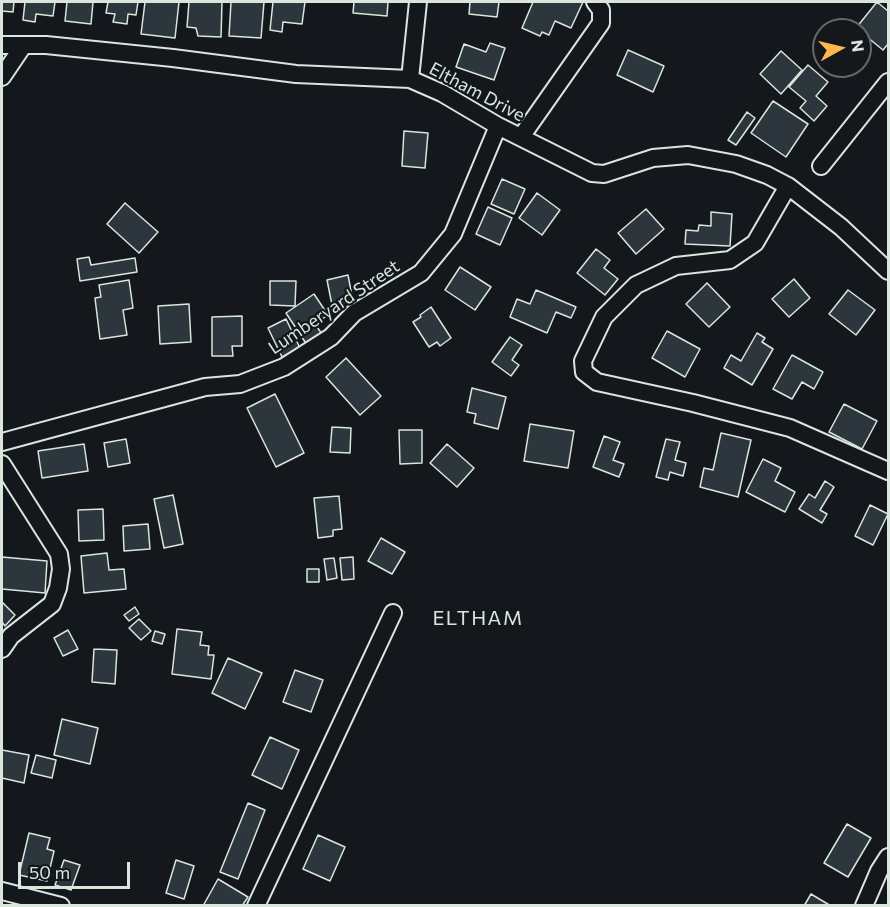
<!DOCTYPE html>
<style>
body{margin:0}
#map{position:relative;width:890px;height:907px;overflow:hidden;background:#14181c;font-family:Commissioner,sans-serif}
canvas{display:block}
.frame{position:absolute;inset:0;border:3px solid #d8e6dc;pointer-events:none}
.north{position:absolute;left:812px;top:18px;width:60px;height:60px;box-sizing:border-box;background:#14181c;border:2px solid #626a69;border-radius:50%;rotate:82deg;font-size:16px;font-weight:700;line-height:24px;text-align:center;color:#d8e6dc}
.north::after{content:'';display:block;margin:auto;width:21px;height:27px;background:#ffb74d;clip-path:polygon(50% 0,100% 100%,50% 72%,0 100%)}
.scale{position:absolute;left:18px;top:862px;width:112px;height:27px;box-sizing:border-box;border:3px solid #d8e6dc;border-top:0;padding-left:8px;font-size:18px;line-height:21px;white-space:nowrap;color:#d8e6dc;-webkit-text-stroke:4px #14181c;paint-order:stroke}
</style>
<div id="map">
<canvas width="890" height="907"></canvas>
<div class="frame"></div>
<div class="north">N</div>
<div class="scale">50 m</div>
</div>
<script>
const c = document.querySelector('canvas').getContext('2d');
c.lineJoin = 'round';
function fill(path, color) { c.fillStyle = color; c.fill(path, 'evenodd'); }
const poly = rows => new Path2D(rows.map(r => 'M' + r).join(''));
function strokePath(path, color, width, dash) { c.strokeStyle = color; c.lineWidth = width; c.lineCap = dash ? 'butt' : 'round'; c.setLineDash(dash || []); c.stroke(path); }
function label(font, color, halo, rows, align = 'center') {
  c.font = font + ' Commissioner,sans-serif'; c.lineWidth = 4.5; c.setLineDash([]); c.textBaseline = 'middle'; c.strokeStyle = halo; c.fillStyle = color; for (const [text, x, y, turn = 0] of rows) {
    c.save(); c.translate(x, y); c.rotate((+turn || 0) * Math.PI / 180); c.textAlign = isNaN(turn) ? turn : align; if (halo) c.strokeText(text, 0, 0); c.fillText(text, 0, 0); c.restore();
  }
}
const building = poly([
 [2,2,14,2,13,12,2,11,2,2],
 [25,2,55,2,53,16,36,14,35,22,23,20,25,2],
 [67,2,93,2,91,24,65,21,67,2],
 [108,2,138,2,136,15,128,14,127,24,113,22,115,14,106,13,108,2],
 [145,2,179,2,175,38,141,34,145,2],
 [189,2,222,2,221,37,198,36,196,28,187,27,189,2],
 [231,2,264,2,261,38,229,36,231,2],
 [273,2,305,2,302,24,283,22,282,32,270,30,273,2],
 [354,2,388,2,387,16,353,13,354,2],
 [470,2,499,2,497,17,469,14,470,2],
 [533,2,583,2,571,28,555,21,549,35,542,32,540,36,522,28,533,2],
 [877,2,888,11,888,44,883,50,856,28,877,2],
 [490,43,505,48,494,80,456,67,464,44,486,52,490,43],
 [628,50,664,66,653,92,617,75,628,50],
 [781,51,802,70,781,94,760,74,781,51],
 [808,65,828,82,816,96,827,106,814,121,800,108,806,101,789,87,808,65],
 [773,101,808,124,786,157,751,133,773,101],
 [747,112,755,118,736,145,728,140,747,112],
 [404,131,428,133,425,168,402,166,404,131],
 [502,179,525,189,514,214,491,204,502,179],
 [537,193,560,210,542,235,519,218,537,193],
 [125,203,158,232,139,253,107,224,125,203],
 [488,207,512,218,500,245,476,234,488,207],
 [646,209,664,229,636,254,618,233,646,209],
 [711,212,732,214,730,246,685,244,686,230,698,231,699,225,711,226,711,212],
 [596,249,610,260,604,268,618,279,605,295,577,273,596,249],
 [89,257,91,265,135,258,137,272,80,281,77,259,89,257],
 [460,267,491,287,475,310,445,290,460,267],
 [348,275,353,301,332,305,327,280,348,275],
 [794,279,810,298,789,317,772,299,794,279],
 [129,280,133,308,123,310,127,335,100,339,95,298,101,297,99,285,129,280],
 [270,281,296,281,295,306,270,305,270,281],
 [707,283,730,307,709,327,686,304,707,283],
 [536,290,576,307,571,318,556,312,547,333,510,317,517,299,530,304,536,290],
 [848,290,875,310,856,335,829,314,848,290],
 [314,294,328,315,315,324,324,337,309,348,286,313,314,294],
 [189,304,191,342,160,344,158,306,189,304],
 [431,307,451,338,440,346,437,342,429,347,413,322,421,317,420,315,431,307],
 [242,316,242,346,232,346,233,356,212,356,212,317,242,316],
 [286,319,300,348,282,357,268,328,286,319],
 [667,331,700,349,685,377,652,358,667,331],
 [757,333,765,338,762,342,773,349,752,385,724,368,731,355,741,361,757,333],
 [510,337,522,345,512,360,519,365,511,376,492,362,510,337],
 [792,355,823,372,814,389,802,382,792,399,773,389,792,355],
 [346,358,381,396,360,415,326,377,346,358],
 [472,388,506,397,498,429,474,423,476,414,467,412,472,388],
 [275,394,304,453,276,467,247,408,275,394],
 [844,404,877,421,862,449,829,432,844,404],
 [530,424,574,431,568,468,524,461,530,424],
 [332,427,351,428,350,453,330,452,332,427],
 [399,430,422,430,422,463,400,464,399,430],
 [721,433,751,440,738,497,700,487,704,468,713,470,721,433],
 [604,436,620,442,613,460,624,464,619,477,593,467,604,436],
 [126,439,130,463,108,467,104,443,126,439],
 [666,439,680,442,675,460,686,463,683,476,670,472,668,480,656,477,666,439],
 [84,444,88,471,42,478,38,451,84,444],
 [447,444,474,468,457,487,430,463,447,444],
 [763,459,781,468,775,481,795,492,785,512,746,492,763,459],
 [825,481,834,487,820,510,827,514,822,523,799,509,809,494,815,498,825,481],
 [173,495,183,544,164,548,154,499,173,495],
 [339,496,342,529,333,530,333,536,318,538,314,498,339,496],
 [870,505,888,514,873,545,855,536,870,505],
 [103,509,104,540,79,541,78,510,103,509],
 [148,524,150,549,124,551,123,526,148,524],
 [381,538,405,552,392,574,368,561,381,538],
 [107,553,109,570,124,569,126,589,84,593,81,556,107,553],
 [2,557,47,561,45,593,2,589,2,557],
 [353,557,354,579,342,580,340,558,353,557],
 [334,558,337,578,327,580,324,559,334,558],
 [307,569,319,569,319,582,307,582,307,569],
 [2,602,15,615,5,626,2,622,2,602],
 [135,607,139,614,129,621,124,615,135,607],
 [139,619,151,631,141,640,129,628,139,619],
 [177,629,202,632,200,645,209,646,208,655,214,655,211,679,172,674,177,629],
 [68,630,78,649,63,656,54,638,68,630],
 [155,631,165,634,162,644,152,641,155,631],
 [94,649,117,650,115,684,92,682,94,649],
 [228,658,262,673,245,709,212,693,228,658],
 [295,670,323,680,311,712,283,702,295,670],
 [62,719,98,728,90,764,54,755,62,719],
 [270,737,299,750,282,789,252,775,270,737],
 [2,750,29,755,24,783,2,778,2,750],
 [36,755,56,760,52,778,31,773,36,755],
 [248,803,265,810,238,879,220,872,248,803],
 [847,824,871,838,848,877,824,863,847,824],
 [29,833,50,838,47,849,54,851,47,881,19,875,29,833],
 [318,835,345,847,330,881,303,869,318,835],
 [64,860,80,865,71,890,55,885,64,860],
 [176,860,194,866,184,899,166,893,176,860],
 [218,879,248,897,242,906,203,906,218,879],
 [811,894,831,906,804,906,811,894]
]);
fill(building, '#2c363c');
strokePath(building, '#d8e6dc', 1.5);
const minor = poly([
 [2,45,46,45,173,58,296,74,410,79,442,93,498,126,592,173,604,174,653,158,688,155,736,164,767,175,788,186,841,227,888,271],
 [2,77,23,46],
 [410,79,418,2],
 [521,137,601,23,601,10,595,2],
 [821,166,888,82],
 [788,186,755,243,730,260,676,266,636,285,604,317,583,361,584,372,597,382,693,403,790,428,888,471],
 [2,442,205,387,240,384,284,367,331,337,354,313,421,273,453,234,498,126],
 [2,464,59,554,61,569,58,588,52,604,11,636,2,649],
 [2,891,61,906],
 [256,906,393,613],
 [864,906,879,871,888,857]
]);
strokePath(minor, '#d8e6dc', 20);
strokePath(minor, '#14181c', 16);
label('18px', '#d8e6dc', '#14181c', [
 ["Eltham Drive",477,92,28],
 ["Lumberyard Street",334,307,-34]
]);
c.letterSpacing = '1.5px';
label('20px', '#d8e6dc', '#14181c', [
 ["ELTHAM",478,618]
]);
c.letterSpacing = '0px';
</script>
